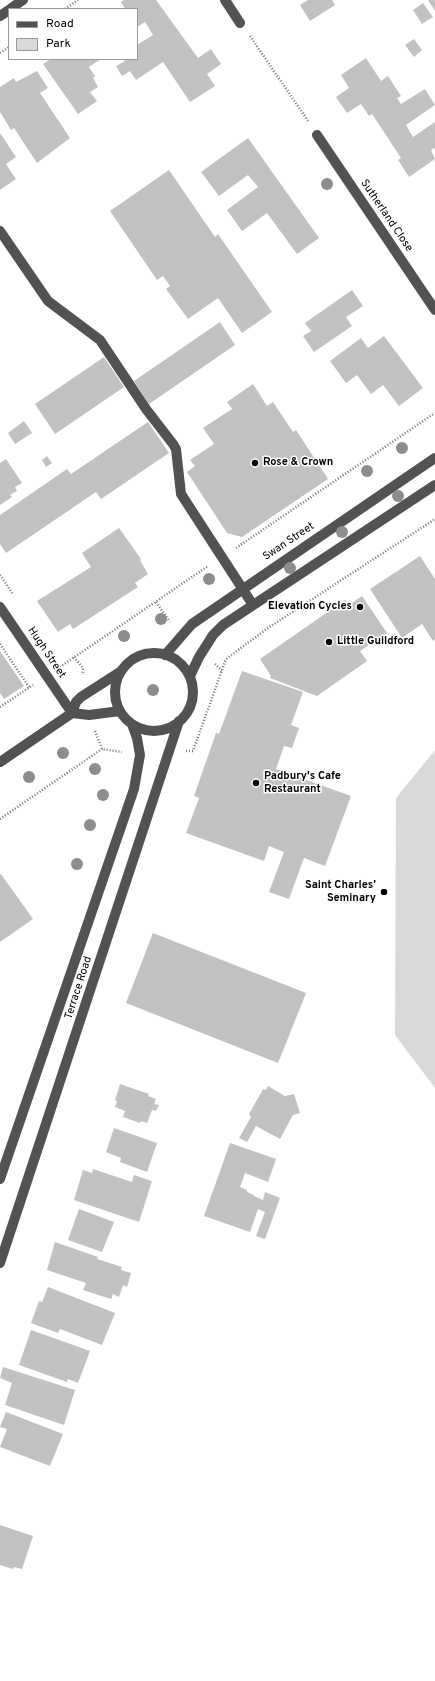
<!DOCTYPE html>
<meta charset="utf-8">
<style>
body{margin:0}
#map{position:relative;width:435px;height:1681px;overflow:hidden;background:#fff;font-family:Overpass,sans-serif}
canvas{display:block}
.legend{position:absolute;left:8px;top:8px;width:130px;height:52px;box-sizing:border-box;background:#fff;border:1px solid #999;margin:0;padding:5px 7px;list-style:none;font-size:12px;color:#000}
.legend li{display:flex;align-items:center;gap:8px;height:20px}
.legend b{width:20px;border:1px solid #999}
</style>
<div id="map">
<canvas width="435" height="1681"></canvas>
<ul class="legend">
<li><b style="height:5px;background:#525252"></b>Road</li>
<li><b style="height:11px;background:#d9d9d9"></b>Park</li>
</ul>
</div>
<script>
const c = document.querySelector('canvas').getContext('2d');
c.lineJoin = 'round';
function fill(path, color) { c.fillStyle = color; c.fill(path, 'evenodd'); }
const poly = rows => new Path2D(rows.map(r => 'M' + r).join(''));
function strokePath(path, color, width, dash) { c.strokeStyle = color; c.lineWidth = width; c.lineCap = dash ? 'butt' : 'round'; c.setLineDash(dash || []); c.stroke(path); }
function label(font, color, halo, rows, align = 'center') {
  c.font = font + ' Overpass,sans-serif'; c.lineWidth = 3; c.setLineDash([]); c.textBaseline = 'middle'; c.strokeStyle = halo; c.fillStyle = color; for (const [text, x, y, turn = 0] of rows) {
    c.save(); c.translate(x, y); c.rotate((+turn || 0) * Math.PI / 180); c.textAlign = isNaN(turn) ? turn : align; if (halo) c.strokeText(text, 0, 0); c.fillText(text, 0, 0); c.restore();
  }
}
fill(poly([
 [435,750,435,1088,395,1035,396,798]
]), '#d9d9d9');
fill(poly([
 [124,0,156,0,198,58,211,49,221,64,207,74,215,86,190,102,163,62,136,80,130,71,122,76,116,66,125,61,124,59,137,59,137,45,153,35,145,22,137,27,137,9,125,9,121,2],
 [308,0,332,0,335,5,310,21,300,5],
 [428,0,435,0,435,11],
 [423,3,433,17,422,24,413,10],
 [414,39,422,50,414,57,405,45],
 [366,58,381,81,388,76,401,96,397,98,401,104,425,89,435,105,406,125,413,137,435,122,435,148,431,150,435,159,409,177,398,160,401,158,372,114,369,116,361,104,347,113,336,97,349,88,341,75],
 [51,59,101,59,89,67,95,76,93,78,98,87,90,92,97,101,78,114,43,64],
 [37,71,48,88,40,93,70,138,37,163,14,128,11,130,0,112,0,87,14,78,16,82],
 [0,133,16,157,6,164,16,179,0,190],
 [248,138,319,238,297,254,267,213,242,231,227,210,258,187,248,175,219,196,201,172],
 [169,170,215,237,218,234,272,312,242,333,218,298,188,319,166,289,170,286,163,276,157,280,110,211],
 [352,290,363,306,346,317,352,326,314,352,303,336,311,331,305,323],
 [220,322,235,345,149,404,134,381],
 [384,336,423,388,399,406,383,385,371,394,357,375,346,383,330,361,361,338,368,348],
 [104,357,124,387,55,434,35,404],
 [253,384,267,406,273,402,293,432,296,430,328,479,242,537,227,533,187,472,195,466,190,460,214,444,203,428,232,409,227,402],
 [24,421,32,433,15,444,8,433],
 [148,422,169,453,101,499,96,492,6,553,0,544,0,515,67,469,71,474],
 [47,456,52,463,46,467,42,460],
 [6,459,22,483,15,487,17,491,10,495,12,497,0,505,0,463],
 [119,528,141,559,140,560,148,574,135,583,138,587,73,629,70,624,58,632,37,601,91,567,82,553],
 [420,556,435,579,435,639,433,641,422,624,402,638,370,589],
 [362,596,387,633,360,651,367,661,317,696,270,678,271,676,260,659,345,600,349,605],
 [0,651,24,686,4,699,0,693],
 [242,671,303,692,291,725,299,728,292,748,284,746,276,769,351,796,325,866,304,858,289,899,269,892,284,852,269,846,264,861,186,833,199,798,194,796,216,733,219,734],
 [1,874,33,919,0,942,0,875],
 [153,933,306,993,278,1063,126,1003],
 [120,1084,149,1094,148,1096,156,1099,154,1104,159,1105,156,1111,152,1110,147,1123,141,1121,140,1123,123,1117,125,1111,115,1107,117,1101,115,1100],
 [268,1086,285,1096,294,1094,300,1113,293,1115,280,1139,256,1126,247,1142,239,1138,251,1117,249,1114,262,1091,263,1089,266,1090],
 [114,1128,157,1143,147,1172,120,1162,121,1158,106,1152],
 [230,1143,276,1159,268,1182,245,1173,240,1187,247,1190,247,1192,254,1195,254,1196,263,1200,265,1192,280,1198,265,1239,256,1236,265,1212,258,1209,250,1232,204,1216],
 [93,1169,132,1182,134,1175,152,1181,139,1222,74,1200,83,1170,92,1173],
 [79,1209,114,1222,102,1252,68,1240],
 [55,1242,98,1257,97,1259,122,1267,121,1270,131,1273,127,1287,123,1285,119,1297,113,1294,111,1299,83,1290,86,1283,47,1270],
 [48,1287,115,1313,102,1345,60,1329,58,1333,31,1323,39,1301,42,1302],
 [31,1330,90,1351,78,1383,68,1379,67,1382,19,1365],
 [3,1367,75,1390,64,1425,5,1405,12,1383,0,1378],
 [6,1412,63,1434,50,1466,0,1447,7,1429,0,1427],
 [0,1525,33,1536,22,1569,14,1567,13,1569,0,1565]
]), '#c2c2c2');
strokePath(poly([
 [65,9,78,0],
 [250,36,308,121],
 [0,53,9,47],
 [236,548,435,413],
 [0,575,13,594],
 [156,602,170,622],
 [0,644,29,687],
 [74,657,83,668,83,675],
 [215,664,222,671],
 [60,667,208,566],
 [0,707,33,685],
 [95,731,102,749,122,752],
 [186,751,193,751,226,659,268,628,435,519],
 [0,819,102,749]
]), '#747474', 2.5, [1, 2]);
strokePath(poly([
 [225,0,240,23],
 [10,9,23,0],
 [0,16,9,10],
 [317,135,435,310],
 [0,231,48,301,100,340,146,409,173,444,176,449,181,494,253,605],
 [0,607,72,713],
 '115 692a39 39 0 1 1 78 0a39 39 0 1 1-78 0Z',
 [165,655,192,624,435,458],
 [190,676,199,657,213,635,223,625,435,485],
 [72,713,89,715,120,711],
 [0,762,72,713,76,702,81,697,120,672],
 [0,1179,134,789,140,755,137,738,132,724],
 [0,1263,179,721]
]), '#525252', 10);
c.fillStyle = '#8d8d8d';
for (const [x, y] of [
 [327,184],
 [402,448],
 [367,471],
 [398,496],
 [342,532],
 [290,568],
 [209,579],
 [161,619],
 [124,636],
 [153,690],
 [63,753],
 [95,769],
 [29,777],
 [103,795],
 [90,825],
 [77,864]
]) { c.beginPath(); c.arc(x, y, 6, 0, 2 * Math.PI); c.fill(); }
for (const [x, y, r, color] of [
 [255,463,4,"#000"],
 [360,607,4,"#000"],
 [329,642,4,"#000"],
 [256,783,4,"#000"],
 [384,892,4,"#000"]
]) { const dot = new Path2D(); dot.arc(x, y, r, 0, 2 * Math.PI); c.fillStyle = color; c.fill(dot); strokePath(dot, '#fff', 1.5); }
label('11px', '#000', '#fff', [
 ["Sutherland Close",386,216,56],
 ["Swan Street",289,542,-34],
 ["Hugh Street",46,653,56],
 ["Terrace Road",79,988,-72]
]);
label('bold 11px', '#000', '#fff', [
 ["Rose & Crown",263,463],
 ["Elevation Cycles",352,607,"right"],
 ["Little Guildford",337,642],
 ["Padbury's Cafe",264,777],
 ["Restaurant",264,790],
 ["Saint Charles’",376,886,"right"],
 ["Seminary",376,899,"right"]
], 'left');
</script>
